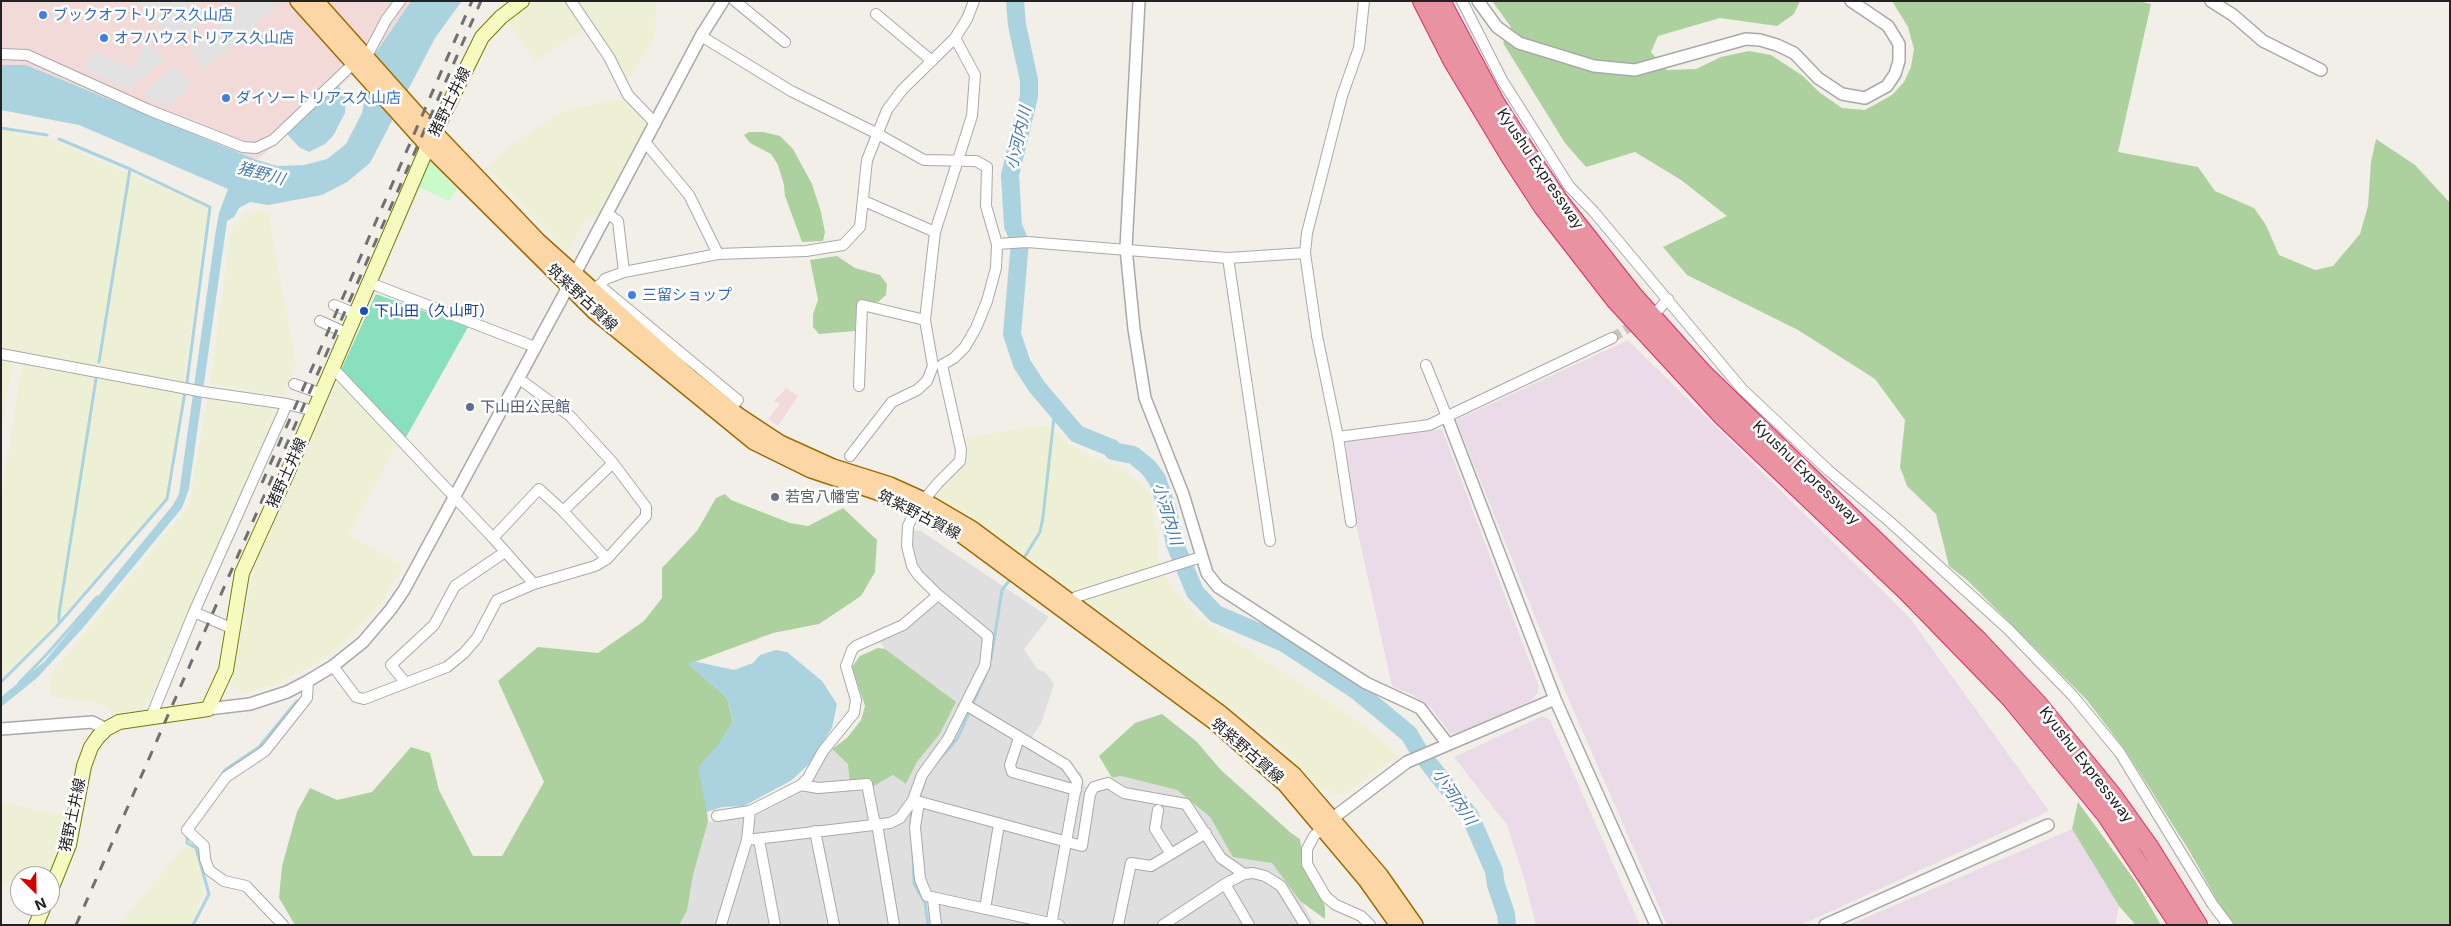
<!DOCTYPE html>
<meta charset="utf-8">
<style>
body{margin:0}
#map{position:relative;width:2451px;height:926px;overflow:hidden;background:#f2efe9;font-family:Inter,sans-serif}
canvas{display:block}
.frame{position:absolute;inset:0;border:2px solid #222;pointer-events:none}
.north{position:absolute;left:10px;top:866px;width:50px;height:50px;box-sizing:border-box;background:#fff;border:1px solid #a7a7a7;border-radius:50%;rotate:157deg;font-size:14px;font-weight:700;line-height:20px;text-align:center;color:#222}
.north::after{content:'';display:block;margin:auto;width:18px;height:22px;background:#d40000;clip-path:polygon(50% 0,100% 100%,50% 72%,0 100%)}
</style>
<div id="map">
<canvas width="2451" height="926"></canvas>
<div class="frame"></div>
<div class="north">N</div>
</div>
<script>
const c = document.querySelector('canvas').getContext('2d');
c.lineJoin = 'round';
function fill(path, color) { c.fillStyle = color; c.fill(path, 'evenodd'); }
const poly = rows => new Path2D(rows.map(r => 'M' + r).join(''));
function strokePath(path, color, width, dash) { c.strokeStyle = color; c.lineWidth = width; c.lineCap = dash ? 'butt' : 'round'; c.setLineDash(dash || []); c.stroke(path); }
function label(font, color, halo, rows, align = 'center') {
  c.font = font + ' Inter,"Noto Sans JP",sans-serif'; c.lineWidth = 5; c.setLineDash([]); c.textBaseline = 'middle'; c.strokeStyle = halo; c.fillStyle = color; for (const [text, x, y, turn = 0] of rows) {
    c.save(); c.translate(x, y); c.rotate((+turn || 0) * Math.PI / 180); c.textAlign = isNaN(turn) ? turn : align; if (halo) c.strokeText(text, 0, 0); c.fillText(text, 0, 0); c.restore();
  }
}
fill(poly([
 [913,530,921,531,1049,617,1024,649,1037,669,1045,672,1054,684,1041,724,1031,738,1081,773,1085,787,1121,776,1177,790,1210,817,1233,856,1272,863,1303,904,1315,925,679,925,687,911,693,875,708,822,756,815,796,793,827,752,832,749,874,786,893,775,906,784,917,762,939,735,879,640,899,634,936,604,942,593,918,566,912,549]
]), '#e0dfdf');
fill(poly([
 [1,1,411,1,373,57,257,160,26,65,1,65],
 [786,388,798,396,778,426,768,419,780,404,774,401]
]), '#f2dad9');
fill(poly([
 [1628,340,1910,618,2049,811,1801,925,1667,925,1562,684,1456,420],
 [1442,429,1538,684,1538,692,1531,701,1457,733,1450,733,1431,708,1413,695,1392,686,1357,529,1345,439],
 [1542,716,1550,720,1640,925,1536,925,1524,878,1507,825,1454,757],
 [2072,829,2119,906,2115,925,1849,925]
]), '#ebdbe8');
fill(poly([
 [535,1,656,1,655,37,627,81,594,25,535,61,507,21],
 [622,99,647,124,597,220,588,216,567,252,487,168,508,148,562,111],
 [1,130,47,138,208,207,184,382,1,349],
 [268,212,296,364,283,396,210,384,231,228,245,213],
 [1,361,13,362,1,434],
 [22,364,184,393,166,498,44,637,1,677,1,497],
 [338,381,397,444,348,535,403,565,384,600,341,646,315,664,276,684,243,693,231,685,254,568],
 [207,398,281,408,146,708,115,714,106,707,90,702,59,698,51,695,50,676,189,505],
 [1048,425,1068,443,1090,456,1119,466,1143,486,1151,496,1158,546,1157,556,1166,577,1184,602,1200,619,1354,718,1389,746,1399,758,1390,761,1347,793,1333,796,1328,788,1322,791,1275,742,1206,690,1025,555,934,498,941,483,961,467,965,457,963,438],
 [1,802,67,816,48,876,20,876,20,892,11,880,1,886],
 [190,839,202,849,204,869,203,895,190,925,119,925]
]), '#eef0d5');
fill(poly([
 [1492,1,1800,1,1794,14,1777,26,1720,18,1658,36,1651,52,1667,70,1696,69,1721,57,1749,51,1771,55,1803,76,1819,92,1842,108,1865,110,1892,95,1904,82,1911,67,1914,49,1908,27,1892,1,2138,1,2151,4,2118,152,2198,167,2215,191,2254,208,2266,225,2279,255,2315,270,2333,266,2360,234,2368,206,2371,162,2376,139,2415,165,2450,203,2450,925,2231,925,2190,852,2126,751,2086,699,1967,580,1949,566,1936,514,1907,486,1900,467,1905,420,1875,379,1798,330,1687,275,1663,247,1727,216,1681,180,1635,152,1586,167,1565,143,1503,43,1511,27],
 [749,132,763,132,780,136,793,149,812,184,821,212,825,232,823,241,802,242,785,196,784,185,778,165,771,154,750,143,744,135],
 [837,256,855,268,880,275,887,284,886,295,878,302,857,302,855,331,819,334,813,327,813,314,818,300,810,260],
 [725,494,731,500,790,523,808,526,843,508,877,540,875,572,861,596,819,624,773,633,689,664,727,698,733,722,720,742,707,812,708,822,693,875,687,911,679,925,295,925,279,898,282,866,297,812,310,788,337,800,372,792,411,747,430,753,439,790,473,856,502,856,544,782,498,681,538,647,598,653,644,621,662,598,662,568,697,531,716,498],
 [878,648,885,649,956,702,939,735,917,762,906,784,893,775,874,786,850,785,848,764,832,749,847,738,861,720,865,706,852,667,860,656],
 [1162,714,1196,741,1221,770,1291,833,1300,839,1304,864,1325,906,1325,919,1300,901,1272,863,1233,857,1210,817,1177,790,1121,776,1112,778,1099,756,1135,723],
 [2078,802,2136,882,2161,925,2133,925,2134,923,2119,906,2072,829]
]), '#add19e');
fill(poly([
 [430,161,457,189,449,201,418,187,423,170]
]), '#c8facc');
fill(poly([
 [376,294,468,327,405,439,341,370]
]), '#88e0be');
fill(poly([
 [131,1,196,1,209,15,176,45,140,4],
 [245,1,271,1,276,6,206,69,191,51],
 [145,39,165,59,129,89,83,69,92,52,133,68],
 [174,66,191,85,169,107,145,98,144,94]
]), '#e2e2e2');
fill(poly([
 [411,1,462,1,435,38,370,163,347,182,322,195,268,205,250,202,239,208,234,217,227,221,189,489,182,508,82,629,38,677,1,707,1,697,45,661,173,505,179,494,215,236,219,213,228,189,79,125,1,110,1,65,26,65,257,160,277,166,304,165,327,159,346,144,362,113,373,57],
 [338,85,346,97,345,113,333,136,325,144,309,152,299,147,285,132],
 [776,650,787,652,822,681,837,704,832,728,808,765,792,780,744,806,722,807,707,812,698,768,720,742,733,721,727,698,688,664,693,661,734,670,753,663,760,655]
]), '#aad3df');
strokePath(poly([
 [1,128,47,135],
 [59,139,130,169],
 [99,362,130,169,210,207,187,382],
 [1022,561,1040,532,1043,517,1055,408],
 [59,622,59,614,96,379],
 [991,659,1002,590,1012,577],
 [1,682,56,627,167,499,185,392],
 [19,683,48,653,97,597],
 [937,762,958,738,990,665],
 [221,776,225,770,259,747,297,701],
 [919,797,924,784],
 [911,825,911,814,914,807],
 [187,834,187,843,196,848,209,894,193,925],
 [913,854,914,884,925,903,928,925]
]), '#aad3df', 3);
strokePath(poly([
 [1015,1,1017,25,1029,80,1029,96,1010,175,1013,226,1020,242,1012,334,1022,364,1037,387,1077,434,1112,448,1113,451,1133,455,1148,467,1157,479,1168,511,1175,544,1195,592,1216,614,1284,643,1357,691,1409,734,1419,751,1470,816,1494,871,1496,885,1506,914,1507,925]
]), '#aad3df', 18);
strokePath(poly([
 [1612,338,1639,321]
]), '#c8c6c1', 10, [10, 5]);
const minor = poly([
 [571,1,609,57,628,95,655,123],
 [735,1,785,42],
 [1462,1,1502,80,1569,186,1594,212,1742,389,1828,470,1889,521,2008,629,2073,696,2120,753,2213,905,2228,925],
 [876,14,932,61],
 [701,36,791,91,876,133,924,160,976,161,987,167,986,206,997,244,996,268,987,301,976,328,965,347,954,358,942,365,961,450,960,461,938,483,928,495,921,499,908,526,907,546,912,566,918,575,936,593,988,636,985,665,948,739,922,775,913,800,900,818,890,823,747,840,721,925],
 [1,54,27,55,149,110,243,147,256,148,273,140,354,63],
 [367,56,386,20,400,1],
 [645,142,689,195,718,254],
 [864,201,935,232],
 [607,213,618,221,624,272],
 [997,244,1027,242,1228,258,1305,253],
 [1228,258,1270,541],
 [370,283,535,347],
 [599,285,738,400,730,409],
 [595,293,605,279,624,272,718,254,806,251,843,245,860,227,867,160,887,110,902,90,955,38,967,19,974,1],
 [334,305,356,314],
 [1659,309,1668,299],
 [320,321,348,334],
 [1,354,204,392,287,404,314,411],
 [1426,365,1447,417],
 [333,368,493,538,534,584],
 [294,384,322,394],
 [859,386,862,305,925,320],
 [1338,437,1429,425,1612,338],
 [850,456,892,402,917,390,927,381,933,366,925,320,935,232,972,116,975,75,955,38],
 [563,511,613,463],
 [1351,522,1338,437,1317,336,1305,253,1307,233,1342,96,1359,48,1364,1],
 [493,538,539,489,563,511,607,559],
 [1071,602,1076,597,1201,557],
 [194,612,231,628],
 [333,666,356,697,364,699,447,667,464,653,477,638,497,600,534,584,595,566,607,559,646,516,646,507,613,463,570,416,518,378],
 [405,682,391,665,434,625,455,586,505,552],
 [966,705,1066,765,1077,781,1051,925],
 [151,717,194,612,287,404],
 [1019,738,1010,765,1012,772,1076,790],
 [801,785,818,788,867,784,874,820,877,824,894,925],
 [913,800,1082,846,1090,794,1094,787,1108,783,1124,793,1186,804,1221,858,1244,874],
 [919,802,915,827,920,879,927,896,1059,925],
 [1158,810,1155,829,1171,854],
 [717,816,750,811],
 [1326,824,1314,836,1307,849,1307,864,1326,897,1336,905,1361,916,1370,925],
 [815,831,834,925],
 [747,840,750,811,801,785,808,778,823,751,854,713,856,700,846,666,852,650,856,646,903,625,938,595],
 [759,840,775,925],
 [1225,884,1249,925],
 [933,899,936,925],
 [985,909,999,824],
 [283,925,246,886,224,881,209,870,205,859,204,846,187,830,226,777,265,751,307,698,308,681],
 [1118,925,1131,863,1151,866,1206,833],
 [1163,925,1225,884,1244,874,1253,873,1265,876,1281,886,1305,925]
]);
const tertiary = poly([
 [1139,1,1126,248,1134,329,1145,398,1183,494,1207,573,1218,587,1338,665,1366,683,1420,708,1447,743],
 [1478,1,1497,27,1519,43,1594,66,1635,70,1746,39,1760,40,1777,45,1794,53,1818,78,1842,94,1865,98,1887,86,1895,74,1899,61,1899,44,1888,26,1851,1],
 [2211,1,2233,15,2263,41,2321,70],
 [1447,417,1555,699,1656,925],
 [208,709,250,704,287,692,308,681,333,666,363,642,391,609,404,590,568,287,701,36,723,1],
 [1,729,92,722,106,729],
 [1333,818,1407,762,1555,699],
 [1825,925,2048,825]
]);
const secondary = poly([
 [50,892,69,845,84,766,91,747,98,737,106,729,119,722,208,709,226,670,242,573,286,476,428,146,482,37,501,17,522,1],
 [36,925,44,906]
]);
const primary = poly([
 [298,1,428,146,595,312,754,442,811,470,883,494,959,533,1216,723,1285,784,1366,880,1398,925],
 [316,1,415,112,538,241,690,377,739,416,780,443,833,467,890,485,921,499,972,529,1220,713,1294,775,1380,875,1415,925]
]);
const motorway = poly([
 [1422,1,1452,60,1511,158,1543,207,1616,301,1722,416,1907,592,2010,698,2106,815,2179,925],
 [1441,1,1495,102,1528,154,1560,202,1633,295,1703,373,1979,641,2038,704,2113,796,2150,848,2198,925]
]);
strokePath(minor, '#a9a9a9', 12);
strokePath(tertiary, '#a9a9a9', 14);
strokePath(secondary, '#707d05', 16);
strokePath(primary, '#a06b00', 18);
strokePath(motorway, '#dc2a67', 20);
strokePath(minor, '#fff', 10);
strokePath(tertiary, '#fff', 11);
strokePath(secondary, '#f7fabf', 14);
strokePath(primary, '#fcd6a4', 15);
strokePath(motorway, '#e892a2', 18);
strokePath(poly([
 [262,483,472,1],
 [76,925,481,1]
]), '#707070', 3, [10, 10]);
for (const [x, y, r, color] of [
 [43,15,5,"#3f7fe0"],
 [104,38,5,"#3f7fe0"],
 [226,98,5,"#3f7fe0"],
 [632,295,5,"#3f7fe0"],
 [364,311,5,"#1a4fb4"],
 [470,407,5,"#5c6f8a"],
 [775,497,5,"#6b7280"]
]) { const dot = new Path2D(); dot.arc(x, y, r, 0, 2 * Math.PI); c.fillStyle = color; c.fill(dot); strokePath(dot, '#fff', 2); }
label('15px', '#366cbe', '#fff', [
 ["ブックオフトリアス久山店",53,15],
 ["オフハウストリアス久山店",114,38],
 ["ダイソートリアス久山店",236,98],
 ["三留ショップ",642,295]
], 'left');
label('15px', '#222', '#fff', [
 ["猪野土井線",450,102,-64],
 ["Kyushu Expressway",1540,169,56],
 ["筑紫野古賀線",582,298,43],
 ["猪野土井線",287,473,-66],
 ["Kyushu Expressway",1806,473,44],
 ["筑紫野古賀線",919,515,27],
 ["筑紫野古賀線",1247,751,41],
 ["Kyushu Expressway",2086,765,52],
 ["猪野土井線",73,815,-78]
]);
label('15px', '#164399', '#fff', [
 ["下山田（久山町）",374,311]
], 'left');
label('15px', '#4e5e75', '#fff', [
 ["下山田公民館",480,407]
], 'left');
label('15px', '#5b616d', '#fff', [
 ["若宮八幡宮",785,497]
], 'left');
label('italic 16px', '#4a7aab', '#fff', [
 ["小河内川",1019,138,-77],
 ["猪野川",261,174,15],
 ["小河内川",1167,514,73],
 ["小河内川",1454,797,56]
]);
</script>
